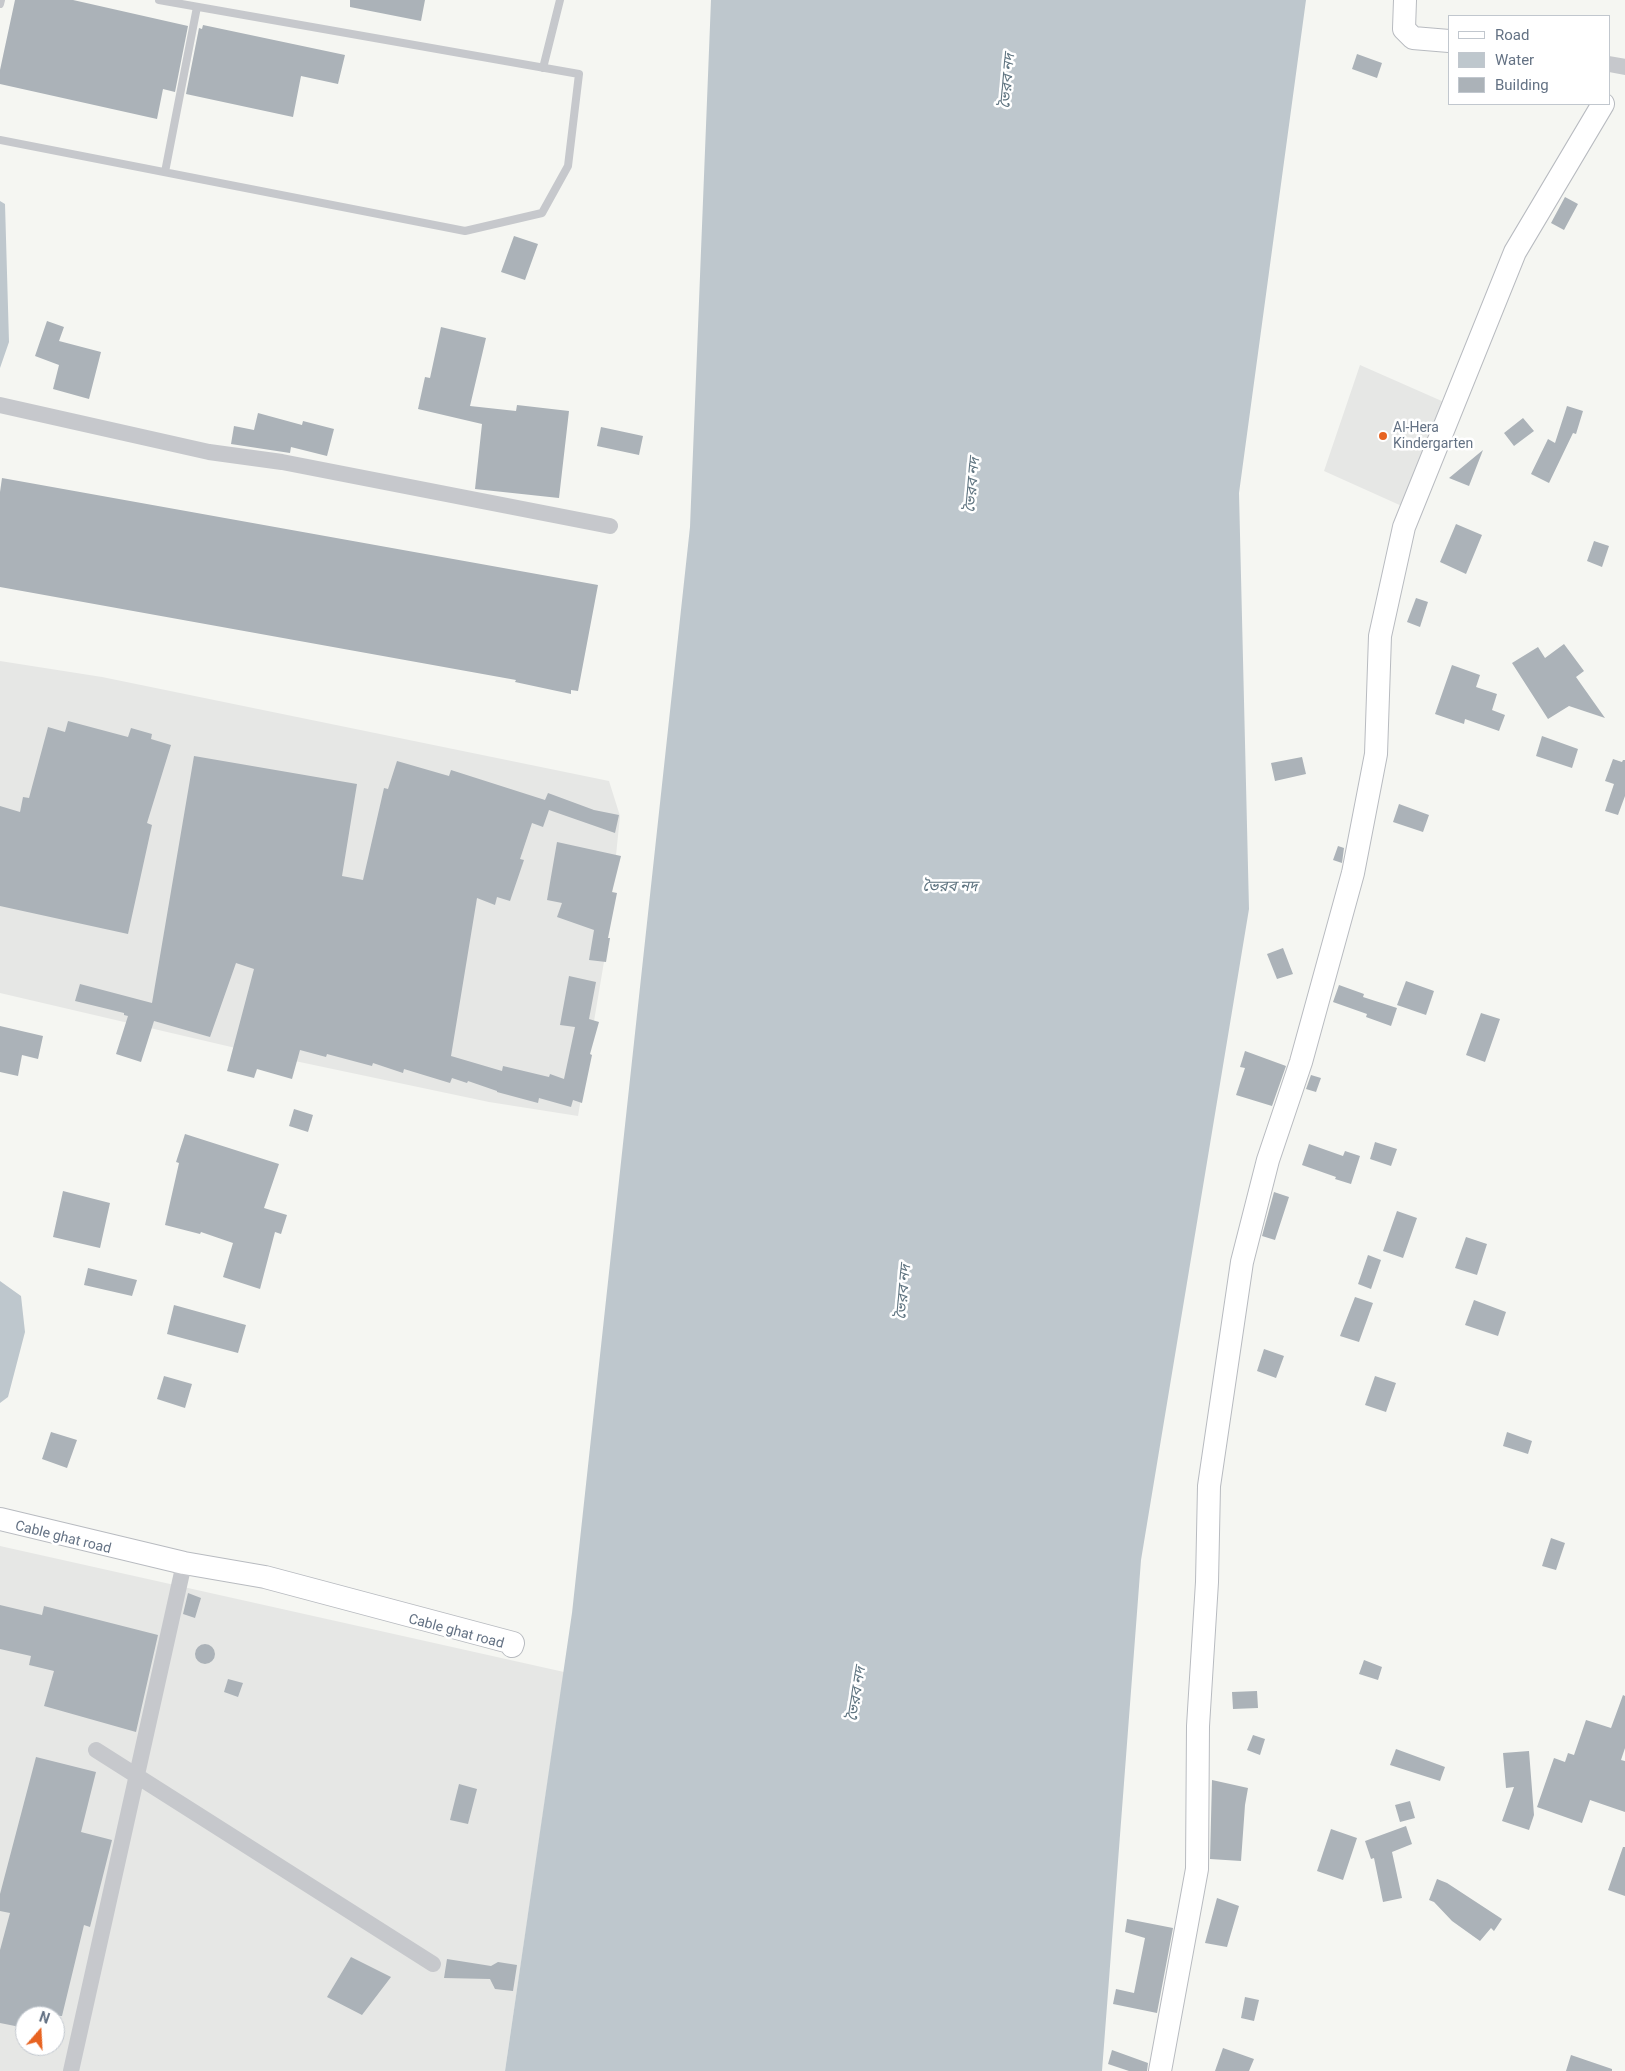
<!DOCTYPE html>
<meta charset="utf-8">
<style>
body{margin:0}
#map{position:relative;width:1625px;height:2071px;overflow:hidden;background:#f5f6f2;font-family:Roboto,sans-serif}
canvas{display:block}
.legend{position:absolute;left:1448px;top:15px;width:162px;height:90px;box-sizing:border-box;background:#fff;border:1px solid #c1c7ce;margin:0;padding:6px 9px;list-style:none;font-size:15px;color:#647284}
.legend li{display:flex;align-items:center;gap:10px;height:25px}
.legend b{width:25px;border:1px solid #c1c7ce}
.north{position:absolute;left:15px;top:2006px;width:50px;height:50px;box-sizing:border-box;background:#fff;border:1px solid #c1c7ce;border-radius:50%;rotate:19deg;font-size:14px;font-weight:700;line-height:20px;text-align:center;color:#647284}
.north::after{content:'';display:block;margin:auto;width:18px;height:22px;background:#e76321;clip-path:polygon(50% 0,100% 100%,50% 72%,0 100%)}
</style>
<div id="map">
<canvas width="1625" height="2071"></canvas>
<ul class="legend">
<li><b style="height:6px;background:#fff"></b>Road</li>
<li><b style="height:14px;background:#bec7cd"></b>Water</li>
<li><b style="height:14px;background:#abb2b8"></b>Building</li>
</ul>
<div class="north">N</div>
</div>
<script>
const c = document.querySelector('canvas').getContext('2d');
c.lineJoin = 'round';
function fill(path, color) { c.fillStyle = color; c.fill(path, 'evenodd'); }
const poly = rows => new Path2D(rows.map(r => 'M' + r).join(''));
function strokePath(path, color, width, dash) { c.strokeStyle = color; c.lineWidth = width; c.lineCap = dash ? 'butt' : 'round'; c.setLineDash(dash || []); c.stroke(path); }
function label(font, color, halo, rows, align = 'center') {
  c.font = font + ' Roboto,"Noto Sans Bengali",sans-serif'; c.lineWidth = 5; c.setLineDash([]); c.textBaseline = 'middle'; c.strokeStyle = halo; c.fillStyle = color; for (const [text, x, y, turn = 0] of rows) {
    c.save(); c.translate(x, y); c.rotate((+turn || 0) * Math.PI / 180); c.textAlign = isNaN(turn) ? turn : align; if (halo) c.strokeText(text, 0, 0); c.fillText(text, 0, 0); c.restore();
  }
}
fill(poly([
 [1360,365,1444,402,1404,507,1324,471],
 [0,661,102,677,609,781,620,816,607,944,578,1116,489,1102,257,1053,0,993],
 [0,1546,564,1672,505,2071,0,2071],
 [25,2016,55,2016,55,2046,25,2046]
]), '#e6e7e5');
fill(poly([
 [711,0,1306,0,1239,493,1249,909,1141,1560,1102,2071,505,2071,572,1613,690,527],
 [0,201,5,204,9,342,0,368],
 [0,1281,21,1296,25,1332,8,1397,0,1403]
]), '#bec7cd');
fill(poly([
 [15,0,73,0,188,26,175,92,163,89,157,119,0,84,0,70],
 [350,0,425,0,421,21,350,7],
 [203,25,345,55,338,84,301,76,293,117,186,94,199,28,202,29],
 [1357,54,1382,63,1377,78,1352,69],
 [1565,197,1578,204,1564,230,1551,223],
 [514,236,538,244,525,280,501,272],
 [47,321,64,327,59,341,101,352,89,399,53,389,59,365,35,356],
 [441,327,486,338,470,406,516,411,517,405,569,411,559,498,475,489,482,424,418,409,425,377,430,378],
 [1567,406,1583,411,1576,434,1573,433,1549,483,1531,474,1548,439,1555,443],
 [258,413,302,425,303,421,334,429,327,456,291,447,290,453,231,444,234,426,254,430],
 [1523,418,1534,431,1514,446,1504,433],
 [601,427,643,436,639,455,597,446],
 [1483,450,1469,486,1449,478],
 [2,478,598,585,578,691,571,690,571,694,515,682,516,680,0,587,0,492],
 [1456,524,1482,535,1466,574,1440,562],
 [1594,541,1609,546,1602,567,1587,561],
 [1416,598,1428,602,1420,627,1407,622],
 [1564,644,1584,671,1576,677,1605,718,1569,706,1548,719,1512,663,1538,647,1545,658],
 [1452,665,1480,675,1476,687,1497,694,1492,710,1505,715,1499,731,1465,719,1464,724,1435,714],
 [68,721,128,737,131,728,152,734,151,739,171,745,147,823,152,825,128,934,0,906,0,806,20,812,23,797,29,798,48,727,65,732],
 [1542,736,1578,749,1572,768,1536,756],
 [194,756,357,784,342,876,363,880,384,788,388,789,397,761,449,776,451,770,545,800,548,793,594,810,619,815,615,833,549,810,543,827,532,823,520,859,524,860,510,901,497,897,495,905,477,898,451,1056,502,1071,503,1066,549,1077,550,1074,564,1079,575,1027,560,1025,569,976,596,982,589,1019,599,1022,590,1054,592,1055,582,1103,573,1100,571,1107,539,1098,538,1103,497,1092,497,1091,468,1081,467,1083,452,1078,450,1083,404,1069,403,1073,373,1063,372,1066,327,1054,326,1057,300,1050,292,1079,257,1069,254,1078,227,1071,254,969,236,963,210,1037,154,1021,141,1062,116,1054,128,1016,124,1015,124,1013,75,1001,80,984,152,1003],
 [1302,757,1306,774,1275,781,1271,763],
 [1613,759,1622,762,1623,760,1625,760,1625,796,1618,815,1605,811,1614,784,1605,781],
 [1399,804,1429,815,1423,832,1393,822],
 [557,842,621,856,612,892,617,893,608,938,610,938,606,962,589,960,594,930,557,917,562,903,547,900],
 [1338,846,1344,848,1342,863,1333,860],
 [1283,948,1293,974,1277,979,1267,954],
 [1406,981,1434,991,1426,1015,1397,1005],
 [1339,985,1364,994,1363,997,1397,1008,1391,1026,1366,1017,1367,1014,1333,1002],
 [1481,1013,1500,1019,1485,1062,1466,1055],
 [0,1026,43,1036,38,1059,22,1055,18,1076,0,1072],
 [1245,1051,1286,1066,1272,1106,1236,1095,1245,1068,1240,1067],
 [1311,1075,1321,1078,1316,1092,1306,1089],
 [294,1109,313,1115,308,1132,289,1126],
 [185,1134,279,1164,264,1208,287,1215,281,1234,275,1232,260,1289,223,1277,233,1243,201,1232,200,1234,165,1225,179,1163,176,1162],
 [1375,1142,1397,1149,1391,1166,1370,1159],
 [1309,1144,1343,1156,1345,1151,1360,1156,1351,1184,1335,1179,1336,1177,1302,1165],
 [63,1191,110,1203,100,1248,53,1237],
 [1274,1192,1289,1197,1275,1240,1262,1236],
 [1397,1211,1417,1218,1403,1258,1383,1251],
 [1466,1237,1487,1244,1477,1275,1455,1268],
 [1368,1255,1381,1260,1371,1289,1358,1284],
 [88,1268,137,1280,132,1296,84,1285],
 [1355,1297,1373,1303,1359,1342,1340,1336],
 [1474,1300,1506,1312,1498,1336,1465,1325],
 [174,1305,246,1325,238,1353,167,1334],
 [1264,1349,1284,1356,1276,1378,1257,1371],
 [164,1376,192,1384,185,1408,157,1399],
 [1375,1376,1396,1383,1386,1412,1365,1405],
 [51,1432,77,1440,67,1468,42,1459],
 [1507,1432,1532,1441,1528,1454,1503,1446],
 [1551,1538,1565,1543,1556,1570,1542,1566],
 [188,1593,201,1598,195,1618,183,1614],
 [0,1605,42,1615,44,1606,158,1635,136,1732,44,1706,54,1671,29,1665,31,1656,0,1649],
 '195 1654a10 10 0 1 1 20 0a10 10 0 1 1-20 0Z',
 [1364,1660,1382,1667,1378,1680,1359,1674],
 [228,1679,243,1683,238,1697,224,1692],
 [1257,1691,1258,1708,1233,1709,1232,1692],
 [1623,1695,1625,1696,1625,1748,1621,1760,1625,1761,1625,1812,1590,1800,1582,1823,1537,1807,1554,1758,1565,1762,1568,1753,1574,1755,1586,1720,1611,1728],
 [1253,1735,1265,1739,1260,1755,1247,1750],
 [1396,1749,1445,1767,1440,1781,1390,1765],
 [1529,1751,1534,1815,1529,1830,1502,1821,1514,1787,1506,1788,1503,1753],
 [36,1757,96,1772,81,1832,112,1840,90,1927,84,1925,62,2016,25,2016,25,2028,0,2023,0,1950,10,1913,0,1911,0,1894],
 [1212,1780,1248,1788,1245,1805,1241,1861,1210,1859],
 [459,1784,477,1789,468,1824,450,1820],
 [1410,1801,1415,1818,1400,1822,1395,1805],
 [1406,1826,1412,1844,1392,1852,1402,1898,1383,1902,1374,1858,1371,1859,1365,1841],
 [1331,1829,1357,1838,1343,1880,1317,1871],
 [1623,1847,1625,1847,1625,1896,1608,1890],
 [1437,1879,1447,1883,1502,1919,1494,1931,1491,1928,1480,1941,1452,1921,1434,1902,1429,1900],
 [1217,1898,1239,1906,1227,1947,1205,1943],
 [1127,1919,1173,1928,1157,2013,1113,2004,1116,1989,1134,1993,1145,1938,1125,1932],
 [351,1957,391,1977,362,2015,327,1997],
 [447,1959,491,1966,498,1962,517,1965,513,1991,495,1989,490,1979,444,1978],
 [1245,1997,1259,2000,1254,2021,1241,2018],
 [1223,2048,1254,2059,1249,2071,1215,2071],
 [1112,2050,1148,2063,1147,2071,1129,2071,1108,2064],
 [1571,2055,1612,2069,1612,2071,1566,2071]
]), '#abb2b8');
const secondary = poly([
 [1405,0,1404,29,1413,38,1449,41],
 [0,1519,184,1563,265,1577,513,1643,512,1646],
 [1160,2071,1197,1869,1198,1726,1207,1582,1209,1486,1242,1262,1268,1160,1301,1062,1353,873,1376,754,1380,636,1404,527,1515,252,1603,104]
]);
strokePath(secondary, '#b8bbc0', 24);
strokePath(poly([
 [0,4,1,0],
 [543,68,560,0],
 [0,140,465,231,542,213,568,166,579,74,159,0],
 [165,172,197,7]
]), '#c6c8cc', 8);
strokePath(poly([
 [1609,64,1625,67],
 [0,405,209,452,282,462,610,526],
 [96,1750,433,1964],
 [71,2071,183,1568]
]), '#c6c8cc', 16);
strokePath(secondary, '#fff', 22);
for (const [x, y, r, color] of [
 [1383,436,5,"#e76321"]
]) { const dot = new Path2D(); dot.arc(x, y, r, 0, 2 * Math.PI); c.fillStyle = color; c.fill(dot); strokePath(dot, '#fff', 2); }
label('14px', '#647284', '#fff', [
 ["Al-Hera",1393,428],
 ["Kindergarten",1393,444]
], 'left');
label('14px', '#647284', '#fff', [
 ["Cable ghat road",63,1538,14],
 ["Cable ghat road",456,1632,15]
]);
label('italic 15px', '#5f7480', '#fff', [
 ["ভৈরব নদ",1008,81,-85],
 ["ভৈরব নদ",973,485,-85],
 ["ভৈরব নদ",950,887],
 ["ভৈরব নদ",904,1292,-85],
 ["ভৈরব নদ",857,1694,-81]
]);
</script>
